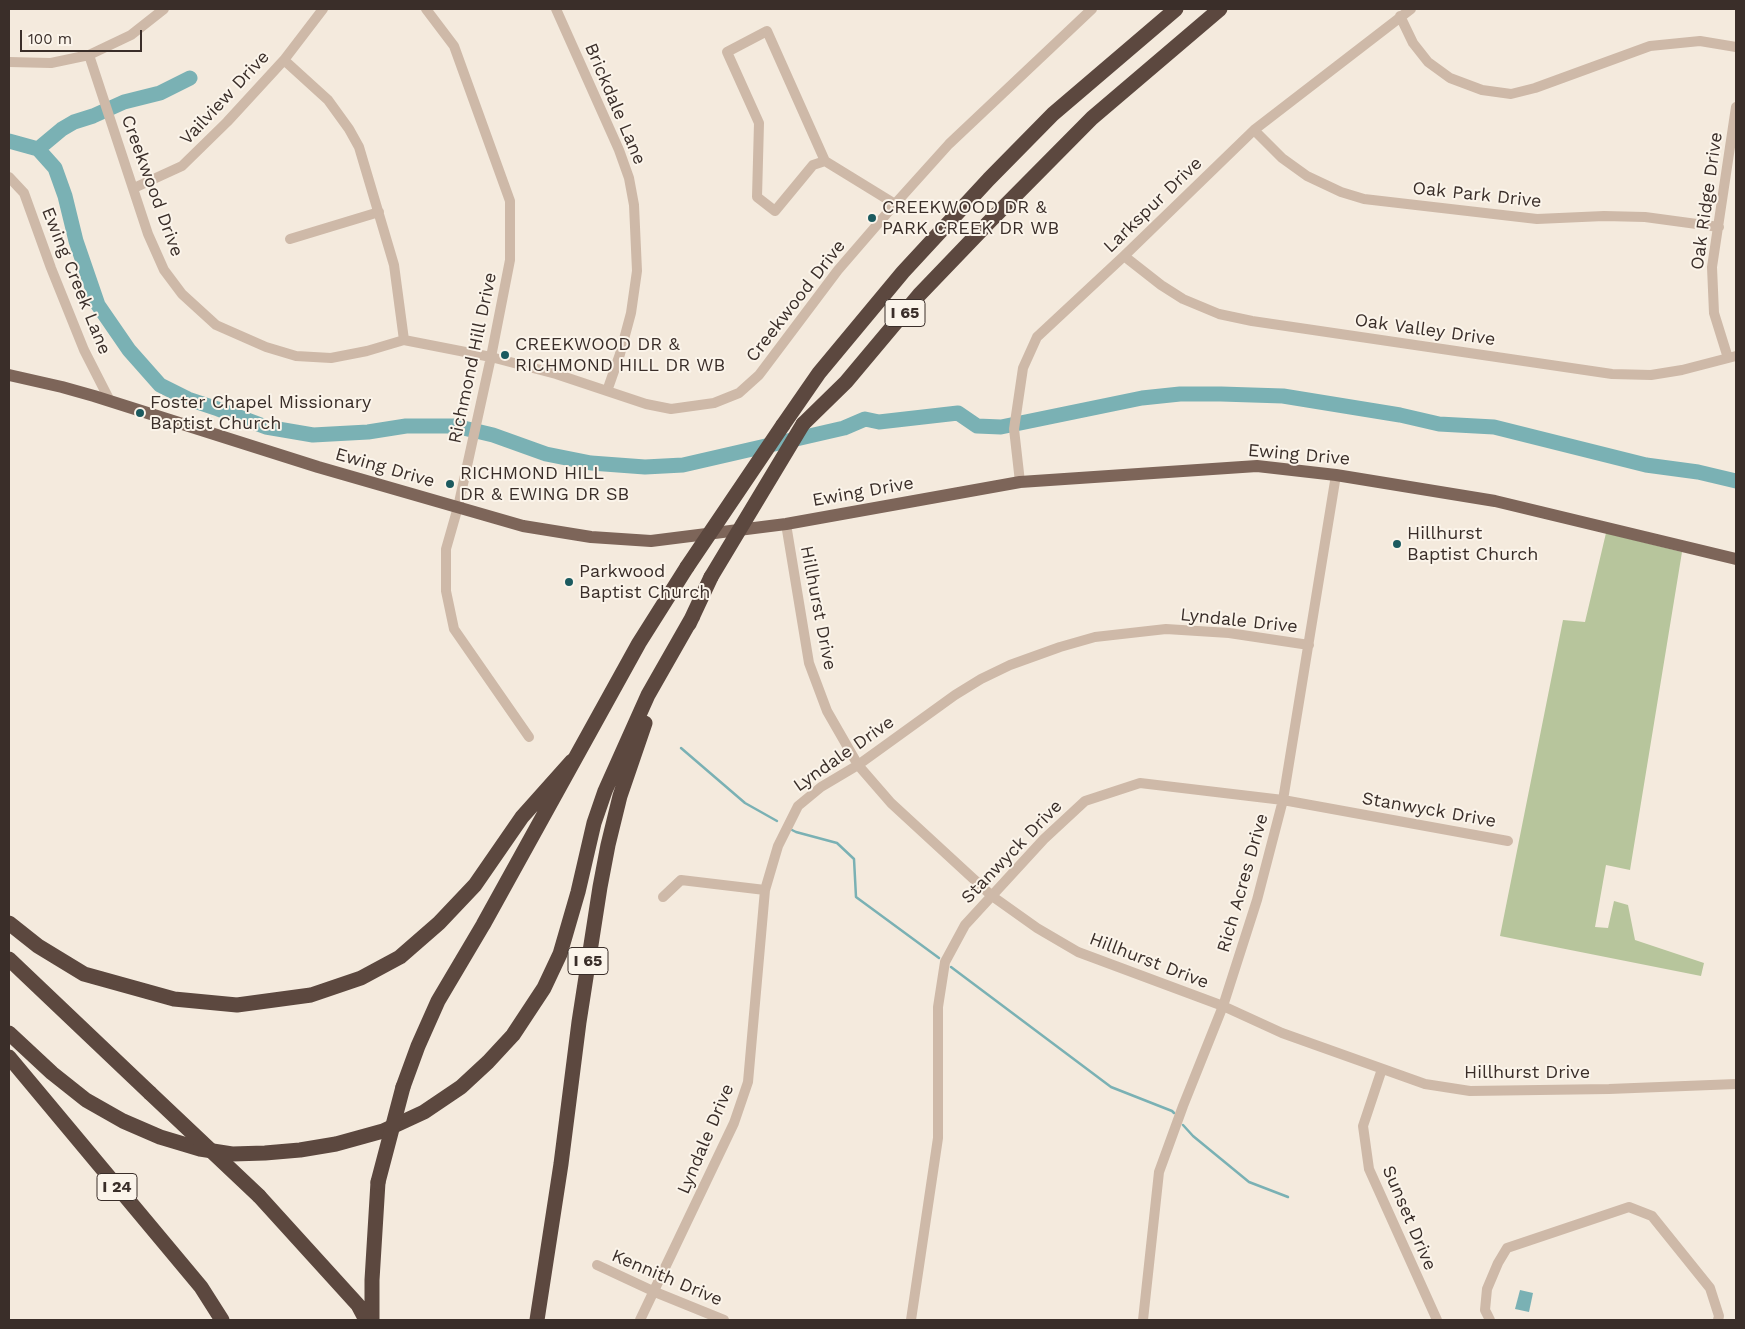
<!DOCTYPE html>
<style>
body{margin:0}
#map{position:relative;width:1745px;height:1329px;overflow:hidden;background:#f4eadd;font-family:"Work Sans",sans-serif}
canvas{display:block}
.frame{position:absolute;inset:0;border:10px solid #3a2e29;pointer-events:none}
.scale{position:absolute;left:20px;top:30px;width:122px;height:22px;box-sizing:border-box;border:2px solid #3a2e29;border-top:0;padding-left:6px;font-size:15px;line-height:18px;white-space:nowrap;color:#3a2e29;-webkit-text-stroke:4px #fbf4ea;paint-order:stroke}
</style>
<div id="map">
<canvas width="1745" height="1329"></canvas>
<div class="frame"></div>
<div class="scale">100 m</div>
</div>
<script>
const c = document.querySelector('canvas').getContext('2d');
c.lineJoin = 'round';
function fill(path, color) { c.fillStyle = color; c.fill(path, 'evenodd'); }
const poly = rows => new Path2D(rows.map(r => 'M' + r).join(''));
function strokePath(path, color, width, dash) { c.strokeStyle = color; c.lineWidth = width; c.lineCap = dash ? 'butt' : 'round'; c.setLineDash(dash || []); c.stroke(path); }
function label(font, color, halo, rows, align = 'center') {
  c.font = font + ' "Work Sans",sans-serif'; c.lineWidth = 4; c.setLineDash([]); c.textBaseline = 'middle'; c.strokeStyle = halo; c.fillStyle = color; for (const [text, x, y, turn = 0] of rows) {
    c.save(); c.translate(x, y); c.rotate((+turn || 0) * Math.PI / 180); c.textAlign = isNaN(turn) ? turn : align; if (halo) c.strokeText(text, 0, 0); c.fillText(text, 0, 0); c.restore();
  }
}
fill(poly([
 [1606,533,1682,552,1630,870,1606,865,1595,927,1608,928,1614,901,1628,905,1635,940,1704,963,1701,976,1500,936,1563,620,1585,622]
]), '#b7c59c');
fill(poly([
 [1520,1290,1533,1293,1529,1312,1515,1309]
]), '#7ab1b4');
strokePath(poly([
 [681,748,745,803,777,821],
 [790,829,796,832,837,843,854,859,856,897,939,958],
 [951,967,1111,1087,1172,1111,1174,1113],
 [1183,1125,1193,1136,1249,1182,1288,1197]
]), '#7ab1b4', 2.5);
strokePath(poly([
 [9,141,38,149,55,168,65,196,76,241,98,305,129,350,160,385,188,399,218,409,266,427,313,435,368,432,406,426,455,426,493,435,546,454,591,463,645,467,683,465,844,428,865,419,879,422,958,413,977,426,1001,427,1142,398,1180,394,1221,394,1283,396,1400,415,1439,424,1494,427,1646,465,1698,472,1736,481],
 [38,149,62,129,74,122,93,116,124,102,160,93,190,78]
]), '#7ab1b4', 15);
strokePath(poly([
 [426,9,454,46,510,201,510,260,491,357,458,507,446,549,446,591,454,629,529,737],
 [556,9,619,150,629,178,634,205,637,271,631,313,620,354,607,391],
 [1400,16,1413,43,1428,62,1450,78,1482,90,1511,94,1535,88,1650,46,1700,41,1736,47],
 [89,55,148,234,164,270,182,294,216,325,266,347,296,356,331,358,367,351,404,340,491,357,556,374,646,404,671,409,714,403,739,393,759,375,838,270,895,204,949,144,1092,9],
 [284,60,328,100,349,129,359,147,394,265,404,340],
 [9,62,51,63,89,55,131,35,164,9],
 [1254,130,1282,158,1307,176,1341,192,1364,199,1537,219,1604,216,1645,217,1719,227],
 [825,161,813,165,775,211,757,197,759,123,727,52,767,31,825,161,895,204],
 [9,177,24,193,51,268,84,350,110,401],
 [134,188,182,166,227,122,284,60,323,9],
 [290,239,379,212],
 [1124,256,1161,285,1183,299,1219,314,1252,321,1612,374,1651,375,1682,370,1736,356],
 [1728,358,1714,313,1712,267,1736,107],
 [1020,482,1014,429,1023,368,1037,337,1124,256,1254,130,1411,9],
 [786,524,809,663,827,711,858,765,891,803,992,896,1037,928,1078,952,1223,1006,1282,1033,1425,1084,1470,1091,1609,1089,1736,1084],
 [663,897,681,880,765,890],
 [1382,1069,1363,1126,1369,1169,1437,1320],
 [597,1265,655,1292,724,1320],
 [640,1320,734,1123,748,1082,765,890,778,846,798,806,821,787,858,765,955,695,981,679,1010,665,1060,647,1095,637,1166,629,1229,633,1309,645],
 [911,1320,938,1138,938,1007,945,962,965,925,1044,839,1085,801,1140,783,1283,800,1508,841],
 [1143,1320,1159,1172,1183,1106,1223,1006,1257,900,1283,800,1336,475],
 [1490,1320,1485,1310,1487,1289,1498,1263,1507,1248,1629,1207,1652,1216,1710,1288,1719,1316,1718,1320]
]), '#ceb9a8', 10);
strokePath(poly([
 [9,375,62,387,94,396,318,467,523,526,591,537,651,541,786,524,1020,482,1257,466,1336,475,1495,501,1736,559]
]), '#7d6559', 12);
strokePath(poly([
 [803,424,846,382,919,295,991,220,1092,118,1220,9],
 [783,425,819,373,903,272,989,179,1053,114,1176,9],
 [689,624,711,577],
 [9,923,38,946,84,974,174,999,237,1005,311,995,361,978,400,957,439,923,475,885,522,817,572,761],
 [9,959,150,1093],
 [9,1033,52,1073,86,1100,123,1121,160,1137,200,1149,232,1154,265,1153,300,1150,336,1144,383,1131,424,1112,461,1087,488,1062,513,1035,544,988,560,954,578,892,594,823,605,791,648,695,693,616],
 [9,1057,201,1287,222,1320],
 [403,1087,418,1046,438,1001,483,925,639,643,687,567],
 [259,1196,358,1305,366,1320],
 [372,1320,372,1280,378,1182],
 [537,1320,561,1164,579,1022,600,887,608,845,620,796,645,723]
]), '#5c483f', 15);
strokePath(poly([
 [687,567,783,425],
 [711,577,803,424],
 [150,1093,259,1196],
 [378,1182,403,1087]
]), '#5c483f', 15);
for (const [x, y, r, color] of [
 [872,218,5,"#1b5a5f"],
 [505,355,5,"#1b5a5f"],
 [140,413,5,"#1b5a5f"],
 [450,484,5,"#1b5a5f"],
 [1397,544,5,"#1b5a5f"],
 [569,582,5,"#1b5a5f"]
]) { const dot = new Path2D(); dot.arc(x, y, r, 0, 2 * Math.PI); c.fillStyle = color; c.fill(dot); strokePath(dot, '#fbf4ea', 2); }
for (const [x, y, w] of [
 [905,313,40],
 [588,961,40],
 [117,1187,40]
]) { const box = new Path2D(); box.roundRect(x - w / 2, y - 13.5, w, 27, 4); c.fillStyle = '#fbf4ea'; c.fill(box); strokePath(box, '#3a2e29', 1); }
label('bold 16px', '#3a2e29', null, [
 ["I 65",905,313],
 ["I 65",588,961],
 ["I 24",117,1187]
]);
label('18px', '#3a2e29', '#fbf4ea', [
 ["Vailview Drive",225,98,-47],
 ["Brickdale Lane",615,104,67],
 ["Creekwood Drive",152,186,70],
 ["Oak Park Drive",1477,195,6],
 ["Oak Ridge Drive",1707,201,-82],
 ["Larkspur Drive",1153,205,-44],
 ["Ewing Creek Lane",76,281,68],
 ["Creekwood Drive",796,301,-52],
 ["Oak Valley Drive",1425,330,8],
 ["Richmond Hill Drive",473,358,-78],
 ["Ewing Drive",1299,455,5],
 ["Ewing Drive",385,468,16],
 ["Ewing Drive",863,492,-10],
 ["Hillhurst Drive",818,608,79],
 ["Lyndale Drive",1239,621,6],
 ["Lyndale Drive",844,754,-35],
 ["Stanwyck Drive",1429,810,10],
 ["Stanwyck Drive",1012,852,-46],
 ["Rich Acres Drive",1243,883,-74],
 ["Hillhurst Drive",1149,961,21],
 ["Hillhurst Drive",1527,1073],
 ["Lyndale Drive",706,1139,-67],
 ["Sunset Drive",1409,1218,67],
 ["Kennith Drive",667,1278,23]
]);
label('18px', '#3a2e29', '#fbf4ea', [
 ["CREEKWOOD DR &",882,208],
 ["PARK CREEK DR WB",882,229],
 ["CREEKWOOD DR &",515,345],
 ["RICHMOND HILL DR WB",515,366],
 ["Foster Chapel Missionary",150,403],
 ["Baptist Church",150,424],
 ["RICHMOND HILL",460,474],
 ["DR & EWING DR SB",460,495],
 ["Hillhurst",1407,534],
 ["Baptist Church",1407,555],
 ["Parkwood",579,572],
 ["Baptist Church",579,593]
], 'left');
</script>
